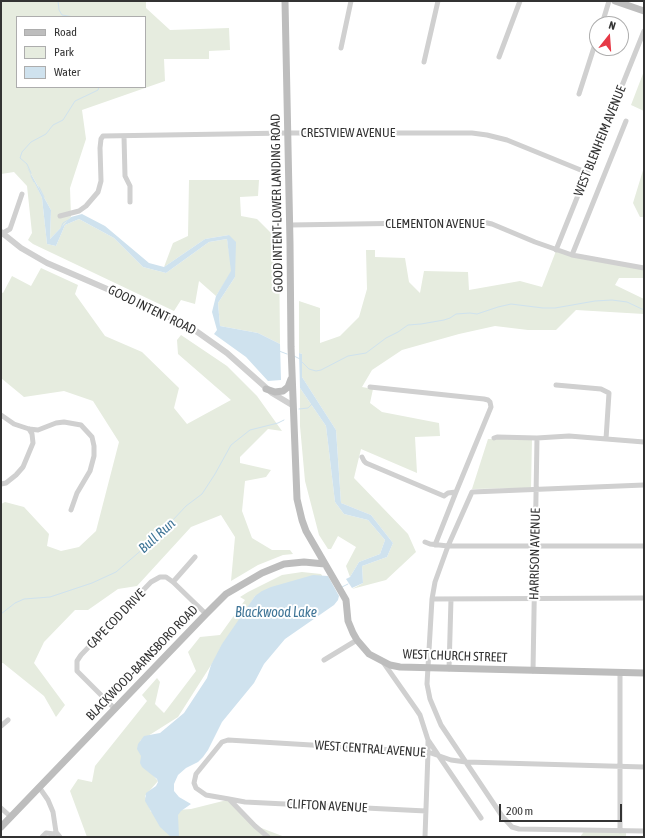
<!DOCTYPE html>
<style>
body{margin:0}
#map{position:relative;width:645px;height:838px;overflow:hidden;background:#fff;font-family:"Asap Condensed",sans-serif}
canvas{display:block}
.frame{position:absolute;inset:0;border:2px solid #333;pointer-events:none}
.legend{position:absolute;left:16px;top:16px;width:130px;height:72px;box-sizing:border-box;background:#fff;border:1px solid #adadad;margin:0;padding:5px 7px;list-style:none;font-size:12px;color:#333}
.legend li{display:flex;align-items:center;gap:8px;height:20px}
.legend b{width:20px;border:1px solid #adadad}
.north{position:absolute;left:589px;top:16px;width:40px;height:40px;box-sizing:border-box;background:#fff;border:1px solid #adadad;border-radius:50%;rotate:17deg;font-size:11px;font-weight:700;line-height:16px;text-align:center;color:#333}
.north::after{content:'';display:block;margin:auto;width:14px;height:18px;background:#e63946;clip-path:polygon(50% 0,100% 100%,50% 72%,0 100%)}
.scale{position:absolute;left:499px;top:804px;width:123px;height:18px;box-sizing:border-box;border:2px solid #333;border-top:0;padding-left:5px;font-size:12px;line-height:14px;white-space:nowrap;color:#333;-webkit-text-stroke:3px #fff;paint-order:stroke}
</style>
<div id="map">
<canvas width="645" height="838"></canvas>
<div class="frame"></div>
<ul class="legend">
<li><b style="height:5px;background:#bdbdbd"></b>Road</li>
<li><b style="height:11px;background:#e6ecdf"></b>Park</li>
<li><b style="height:11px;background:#cfe2ee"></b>Water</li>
</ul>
<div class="north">N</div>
<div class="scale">200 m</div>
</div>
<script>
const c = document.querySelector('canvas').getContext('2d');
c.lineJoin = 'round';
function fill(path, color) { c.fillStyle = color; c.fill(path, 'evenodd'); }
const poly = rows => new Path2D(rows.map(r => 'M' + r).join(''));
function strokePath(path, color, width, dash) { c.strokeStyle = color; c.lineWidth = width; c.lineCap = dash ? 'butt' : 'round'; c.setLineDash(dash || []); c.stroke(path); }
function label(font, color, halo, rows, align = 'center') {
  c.font = font + ' "Asap Condensed",sans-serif'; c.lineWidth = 4; c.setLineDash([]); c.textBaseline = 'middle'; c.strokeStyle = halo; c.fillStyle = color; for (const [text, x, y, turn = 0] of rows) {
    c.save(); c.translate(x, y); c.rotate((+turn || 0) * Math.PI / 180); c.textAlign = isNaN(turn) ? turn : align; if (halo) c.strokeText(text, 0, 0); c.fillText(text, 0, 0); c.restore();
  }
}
fill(poly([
 [1,1,146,1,146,8,170,30,229,28,230,50,209,51,209,59,164,59,165,81,82,110,86,139,70,188,71,217,50,239,51,210,30,172,42,198,47,244,56,246,65,225,79,219,114,238,143,267,166,273,209,242,227,239,232,271,216,296,199,281,195,304,181,300,174,311,33,244,28,240,32,233,27,186,14,172,1,174],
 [17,17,145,17,145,87,17,87],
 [644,71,644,111,631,105],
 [644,167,644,217,640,217,633,203],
 [189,180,259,180,258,196,240,197,241,216,257,219,279,241,280,344,258,333,220,326,218,303,235,277,229,235,205,239,164,267,173,243,188,236],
 [366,250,375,250,375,257,405,258,409,282,420,293,424,271,468,272,469,290,520,281,542,287,556,251,644,268,643,278,619,278,615,285,644,299,644,314,576,310,556,330,528,330,495,326,459,334,402,350,372,370,362,387,373,389,370,403,382,412,439,423,440,436,415,437,417,473,361,449,354,478,408,534,416,552,386,580,352,589,363,583,362,566,387,557,393,543,371,515,341,503,336,430,302,377,302,354,299,353,299,301,320,308,320,343,340,336,359,317,367,289],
 [41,268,78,285,75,294,105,336,142,352,179,388,174,408,187,424,231,400,178,354,177,340,181,335,227,366,257,396,282,431,268,429,240,457,240,463,271,470,266,477,245,481,242,511,252,538,272,550,290,550,293,554,283,555,258,565,231,581,235,537,221,515,191,527,137,586,118,589,88,610,75,610,44,642,34,663,65,705,56,717,44,696,3,663,1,663,1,504,5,502,24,507,49,534,47,546,61,551,79,547,96,531,119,442,93,401,64,391,24,397,1,378,1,292,3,293,12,276,31,286],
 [300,388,326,426,335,502,344,514,368,520,385,540,380,554,359,562,350,577,346,566,356,547,338,536,331,549,328,549,319,535,305,481,300,426],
 [488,439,532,439,531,488,472,489],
 [302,572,321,574,323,577,255,596,178,717,140,741,147,768,158,781,145,796,151,812,191,809,227,800,256,826,285,837,87,837,70,791,78,779,92,782,95,766,147,701,142,695,157,678,160,682,155,704,164,713,196,671,188,652,200,637,220,635,245,600,240,597,248,592,282,575],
 [585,830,626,832,626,837,580,837]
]), '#e6ecdf');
fill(poly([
 [26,165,51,210,50,239,71,217,82,214,105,226,149,263,164,267,205,239,229,235,236,242,235,277,218,303,220,326,258,333,280,344,281,380,268,381,246,357,214,334,217,330,212,312,216,296,231,271,227,239,209,242,166,273,143,267,114,238,79,219,65,225,56,246,47,244,42,198],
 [299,353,302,354,302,377,336,430,341,503,371,515,393,543,387,557,362,566,363,583,352,588,346,579,350,577,359,562,380,554,385,540,368,520,344,514,335,502,326,426,300,388],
 [313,575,328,576,339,596,338,600,334,605,285,639,264,664,254,683,222,722,208,750,203,757,198,762,186,768,178,775,174,784,174,791,179,797,191,804,181,811,178,815,179,837,171,837,160,827,145,801,146,793,156,786,158,782,157,779,142,767,140,763,141,756,137,749,138,744,144,736,160,733,184,713,207,678,211,665,222,644,255,596,262,591,271,587]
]), '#cfe2ee');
strokePath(poly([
 [58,1,59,10,62,15,74,17],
 [31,173,27,164,20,158,22,152,31,142,46,134,53,125,63,120,75,101,94,92,98,90,99,87],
 [31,176,34,182],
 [39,187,44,197],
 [61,228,63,223,70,219],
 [279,351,287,354],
 [294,356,300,359],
 [302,362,309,369,316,371,321,370,348,356,366,353,386,338,398,332,408,325,421,324,444,320,450,318,456,314,470,313,477,314,498,307,511,304,543,308,555,308,595,301,612,300,627,302,644,310],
 [299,409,308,408,312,404],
 [342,587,348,584],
 [1,614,15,603,24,599,50,597,92,583,116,572,159,535,186,506,202,494,215,474,231,445,250,430,278,423,284,420]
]), '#cfe2ee', 1);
strokePath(poly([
 [602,24,609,1],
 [341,48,351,1],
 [499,57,520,1],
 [424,62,438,1],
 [579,94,597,38],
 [124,136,125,176,130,186,130,202],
 [60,216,79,211,86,206,98,192,101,181,100,148,101,139,103,136,288,133,472,133,487,135,507,140,588,173],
 [290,225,483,222,492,224,535,242,572,255,644,268],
 [1,235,3,233,10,229,22,194],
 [556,250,644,31],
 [572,255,626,121],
 [556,385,601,389,609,393,606,439],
 [1,415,14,424,29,429,38,430,56,423,64,422,81,425,92,437,94,446,94,456,90,471,77,493,71,510],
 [494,438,497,437,537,438,569,436,644,442],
 [362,457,364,461,366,463,444,496,448,493,456,492,491,407,490,402,488,400,484,399,370,387],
 [1,484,6,483,16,475,23,467,33,443,32,434,29,429],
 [644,485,472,492,448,546,435,582,432,599,427,684,430,699,441,725,502,816,512,827,519,829,644,831],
 [425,542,430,544,448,546,644,546],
 [435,545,456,492],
 [173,582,195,557],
 [432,599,644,598],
 [324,660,357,640],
 [383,662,416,709,420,715,428,740,481,818],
 [449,669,451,599],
 [533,671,537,438],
 [620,673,620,831],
 [115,709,77,671,77,661,81,655,151,582,160,577,166,577,173,582,206,614],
 [1,726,8,720],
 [39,787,48,800,53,812,56,832,60,837],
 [229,799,245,802,426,811],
 [1,808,11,817],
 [42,837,46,833,54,834,56,832],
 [268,837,255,826,229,799,206,795,196,788,194,783,196,774,222,742,228,740,428,752,451,760,466,762,644,767],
 [425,837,428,752,428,741]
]), '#d0d0d0', 5);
strokePath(poly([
 [1,232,21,248,47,263,128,298,180,322,196,331,227,353,272,393,292,405]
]), '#d0d0d0', 6);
strokePath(poly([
 [285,1,290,243,291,347,297,499,302,520,306,531,346,600,348,621,353,633,357,640,369,654,390,665,400,667,644,673],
 [615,1,644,11],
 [266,389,275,392,283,391,288,387,291,379],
 [1,827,206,614,226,594,262,573,284,564,304,562,325,564]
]), '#bdbdbd', 7);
label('13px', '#333', '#fff', [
 ["CRESTVIEW AVENUE",348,133],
 ["WEST BLENHEIM AVENUE",600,141,-68],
 ["GOOD INTENT-LOWER LANDING ROAD",277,203,-91],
 ["CLEMENTON AVENUE",435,224],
 ["GOOD INTENT ROAD",152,310,26],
 ["HARRISON AVENUE",535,554,-89],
 ["CAPE COD DRIVE",116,619,-46],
 ["WEST CHURCH STREET",455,656,2],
 ["BLACKWOOD-BARNSBORO ROAD",142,663,-46],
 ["WEST CENTRAL AVENUE",370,749,4],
 ["CLIFTON AVENUE",327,806,3]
]);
label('italic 14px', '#3f7597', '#fff', [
 ["Bull Run",157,536,-42],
 ["Blackwood Lake",276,613]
]);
</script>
